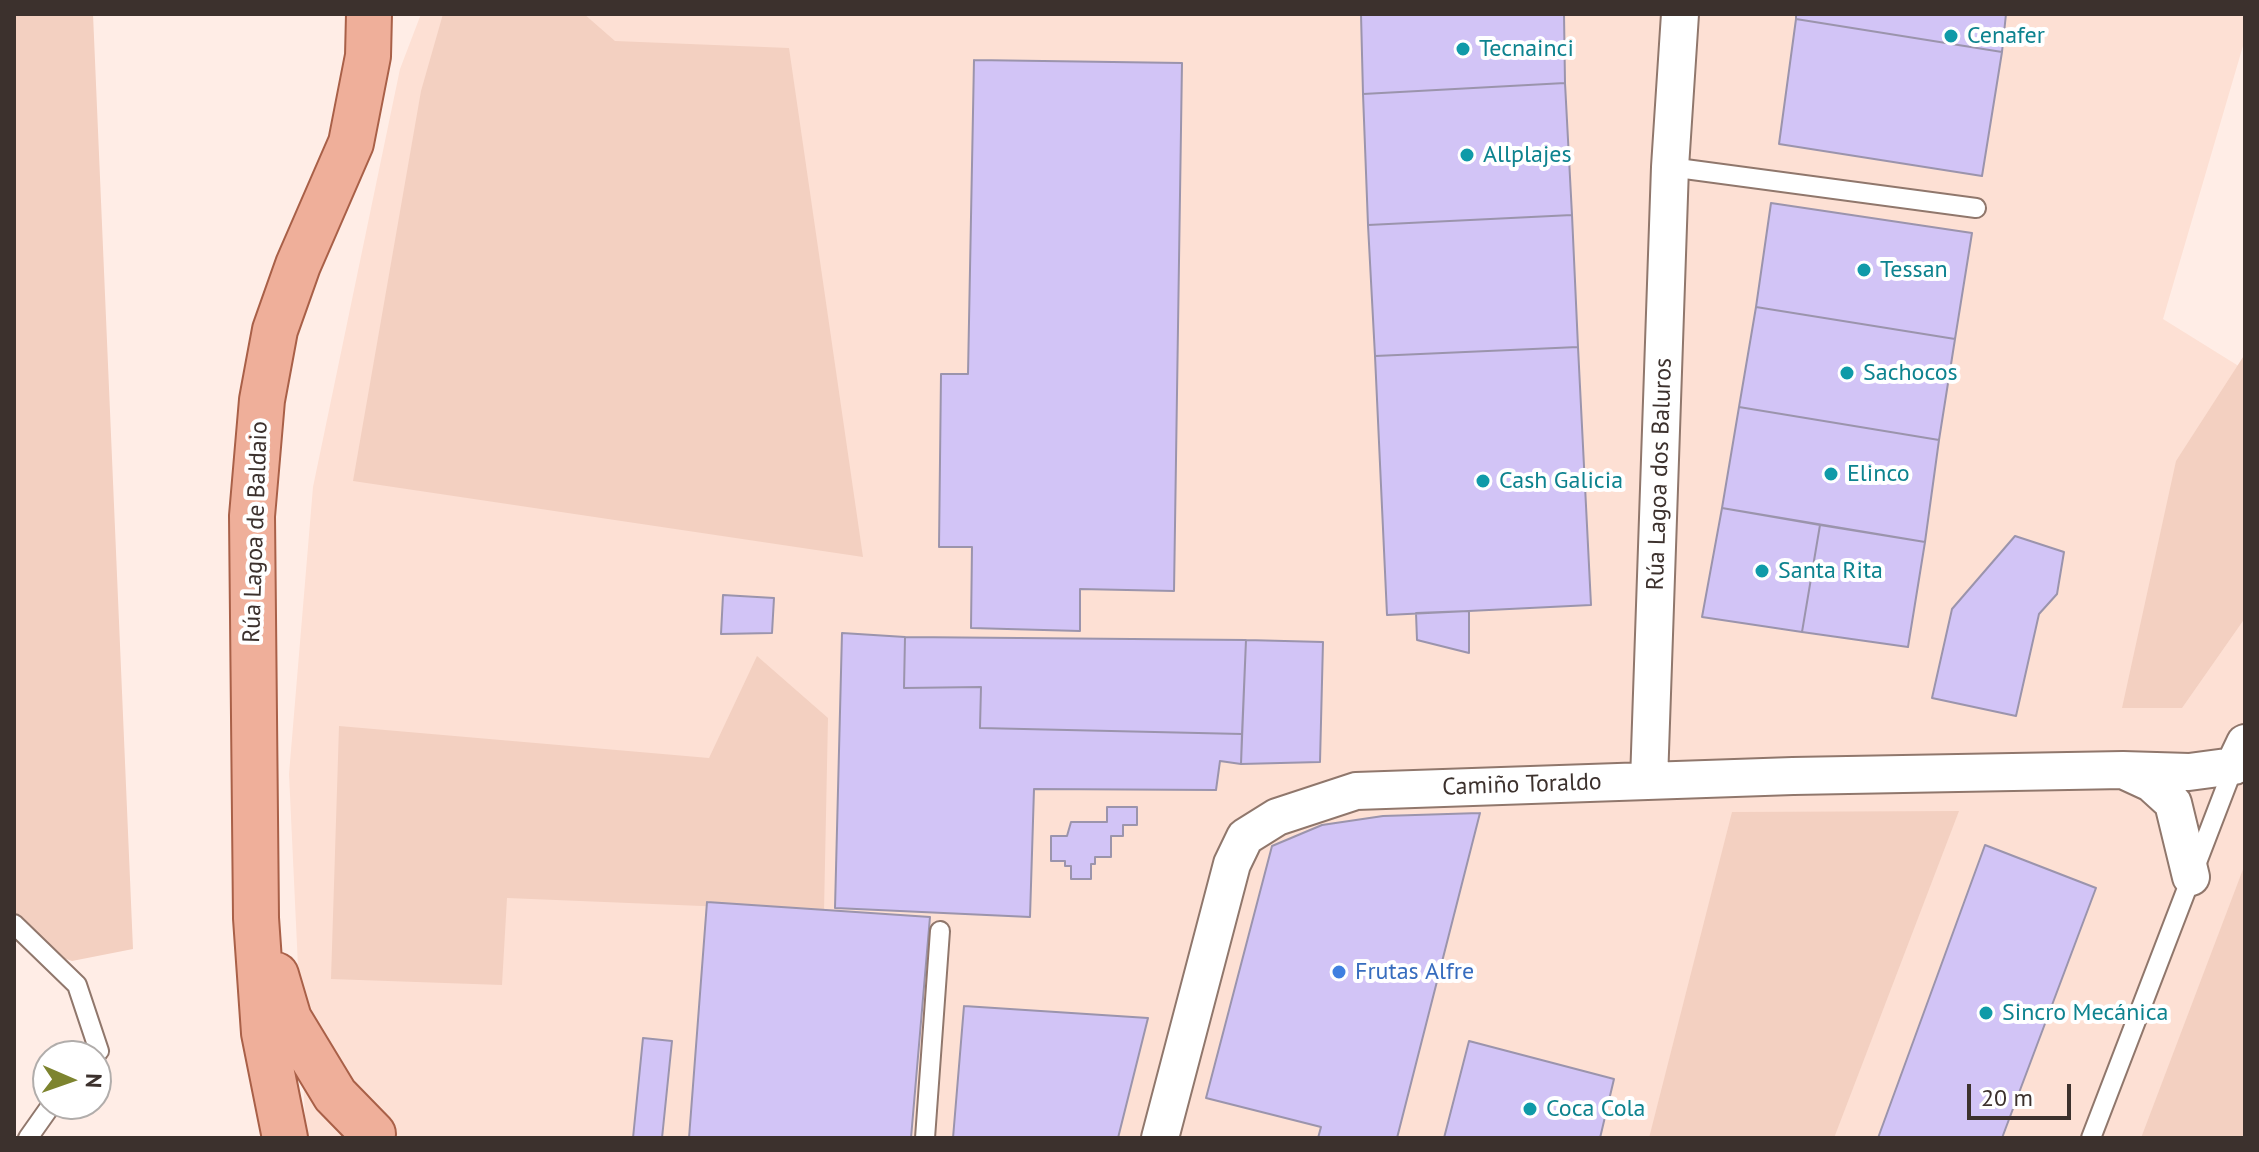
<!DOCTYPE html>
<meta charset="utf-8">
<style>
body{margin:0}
#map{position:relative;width:2259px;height:1152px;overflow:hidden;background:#ffede6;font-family:"PT Sans",sans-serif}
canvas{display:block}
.frame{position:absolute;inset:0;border:16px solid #3c312d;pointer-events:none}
.north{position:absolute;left:32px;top:1040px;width:80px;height:80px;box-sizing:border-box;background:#fff;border:2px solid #b1adab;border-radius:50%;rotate:92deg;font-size:22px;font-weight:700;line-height:32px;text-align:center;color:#3c312d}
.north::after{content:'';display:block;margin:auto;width:28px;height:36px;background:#7d842f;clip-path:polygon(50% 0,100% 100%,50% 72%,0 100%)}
.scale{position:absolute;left:1967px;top:1084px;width:104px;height:36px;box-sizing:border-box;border:4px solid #3c312d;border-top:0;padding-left:10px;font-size:24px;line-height:28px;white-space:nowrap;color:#3c312d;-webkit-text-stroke:6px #fff;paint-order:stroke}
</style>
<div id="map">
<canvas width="2259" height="1152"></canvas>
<div class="frame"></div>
<div class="north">N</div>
<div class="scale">20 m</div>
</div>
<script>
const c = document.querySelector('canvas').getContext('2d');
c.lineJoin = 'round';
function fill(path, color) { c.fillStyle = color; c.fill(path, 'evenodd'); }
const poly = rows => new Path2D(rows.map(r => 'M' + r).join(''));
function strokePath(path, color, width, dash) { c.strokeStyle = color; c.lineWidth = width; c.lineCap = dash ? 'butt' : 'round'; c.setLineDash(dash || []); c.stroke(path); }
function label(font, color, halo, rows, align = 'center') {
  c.font = font + ' "PT Sans",sans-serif'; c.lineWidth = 8; c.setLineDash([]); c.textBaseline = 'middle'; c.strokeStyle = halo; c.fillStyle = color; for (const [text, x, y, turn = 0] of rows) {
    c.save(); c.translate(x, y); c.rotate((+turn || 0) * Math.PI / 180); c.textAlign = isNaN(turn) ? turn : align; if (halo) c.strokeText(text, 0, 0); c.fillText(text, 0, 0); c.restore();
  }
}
fill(poly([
 [421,14,2245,14,2245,39,2163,319,2245,370,2245,1138,306,1138,289,774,313,487,400,69]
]), '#fde0d4');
fill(poly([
 [14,14,93,14,133,949,72,961,14,941],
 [443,14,584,14,615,41,789,48,863,557,353,481,421,91],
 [2245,354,2245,618,2182,708,2122,708,2176,461],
 [757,656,828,718,824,911,507,898,502,985,331,979,339,726,709,758],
 [1959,811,1834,1138,1649,1138,1732,812],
 [2245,864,2245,1138,2141,1138]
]), '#f3d0c1');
const building = poly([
 [1361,14,1564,14,1565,83,1363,94,1361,14],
 [1796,14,2006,14,2002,52,1796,19,1796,14],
 [1796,19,2002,52,1982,176,1779,144,1796,19],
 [974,60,1182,63,1174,591,1080,589,1080,631,971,628,972,547,939,547,941,374,968,374,974,60],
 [1565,83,1572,215,1368,225,1363,94,1565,83],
 [1771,203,1972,233,1955,339,1756,307,1771,203],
 [1572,215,1578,347,1375,356,1368,225,1572,215],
 [1756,307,1955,339,1939,440,1739,407,1756,307],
 [1578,347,1591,605,1387,615,1375,356,1578,347],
 [1739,407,1939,440,1925,542,1722,508,1739,407],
 [1722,508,1820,525,1802,632,1702,617,1722,508],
 [1820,525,1925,542,1908,647,1802,632,1820,525],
 [2015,536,2064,552,2057,594,2039,614,2016,716,1932,698,1952,609,2015,536],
 [723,595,774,598,772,633,721,634,723,595],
 [1469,611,1469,653,1417,640,1416,613,1469,611],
 [842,633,905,637,904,688,981,687,980,728,1242,734,1241,764,1220,761,1216,790,1034,789,1030,917,835,908,842,633],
 [905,637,1246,640,1242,734,980,728,981,687,904,688,905,637],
 [1246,640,1323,642,1320,762,1241,764,1246,640],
 [1107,807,1137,807,1137,825,1123,825,1123,836,1111,836,1111,857,1095,857,1095,864,1091,864,1091,879,1071,879,1071,866,1065,866,1065,861,1051,861,1051,836,1067,836,1071,822,1107,822,1107,807],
 [1480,813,1397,1138,1318,1138,1321,1127,1206,1098,1272,846,1322,825,1383,816,1480,813],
 [1985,845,2096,888,2002,1138,1878,1138,1985,845],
 [707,902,930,917,911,1138,689,1138,707,902],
 [964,1006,1148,1018,1118,1138,953,1138,964,1006],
 [643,1038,672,1041,662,1138,633,1138,643,1038],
 [1469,1041,1614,1079,1600,1138,1444,1138,1469,1041]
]);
fill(building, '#d2c4f6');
strokePath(building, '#9b94ac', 2);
const lane = poly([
 [1670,167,1976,208],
 [14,924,77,985,99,1051,94,1056],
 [28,1138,52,1104],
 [925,1138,940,931],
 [2091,1138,2234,766]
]);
const street = poly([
 [2125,771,2151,783,2173,803,2191,877],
 [1649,781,1670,167,1680,14],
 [1160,1138,1232,864,1245,837,1277,817,1356,791,1793,776,2123,770,2189,772,2234,766,2245,743]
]);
const primary = poly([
 [276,975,289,1019,335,1095,373,1134],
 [285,1138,264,1033,256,918,252,516,262,400,275,330,298,265,351,143,368,56,369,14]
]);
strokePath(lane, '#90776c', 22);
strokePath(street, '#90776c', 40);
strokePath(primary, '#a96048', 48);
strokePath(lane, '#fff', 18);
strokePath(street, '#fff', 36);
strokePath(primary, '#efaf9a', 44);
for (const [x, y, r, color] of [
 [1951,36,8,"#0f9aa8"],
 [1463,49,8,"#0f9aa8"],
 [1467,155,8,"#0f9aa8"],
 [1864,270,8,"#0f9aa8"],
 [1847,373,8,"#0f9aa8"],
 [1831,474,8,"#0f9aa8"],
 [1483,481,8,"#0f9aa8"],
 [1762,571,8,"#0f9aa8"],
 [1339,972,8,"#3f7fe0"],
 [1986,1013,8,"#0f9aa8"],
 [1530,1109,8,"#0f9aa8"]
]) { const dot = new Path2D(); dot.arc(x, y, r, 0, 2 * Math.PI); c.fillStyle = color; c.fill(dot); strokePath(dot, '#fff', 3); }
label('24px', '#0d838f', '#fff', [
 ["Cenafer",1967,36],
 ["Tecnainci",1479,49],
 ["Allplajes",1483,155],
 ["Tessan",1880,270],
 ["Sachocos",1863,373],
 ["Elinco",1847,474],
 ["Cash Galicia",1499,481],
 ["Santa Rita",1778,571],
 ["Sincro Mecánica",2002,1013],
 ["Coca Cola",1546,1109]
], 'left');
label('24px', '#3c312d', '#fff', [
 ["Rúa Lagoa dos Baluros",1660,474,-88],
 ["Rúa Lagoa de Baldaio",256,532,-88],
 ["Camiño Toraldo",1522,785,-2]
]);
label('24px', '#366cbe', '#fff', [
 ["Frutas Alfre",1355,972]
], 'left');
</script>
